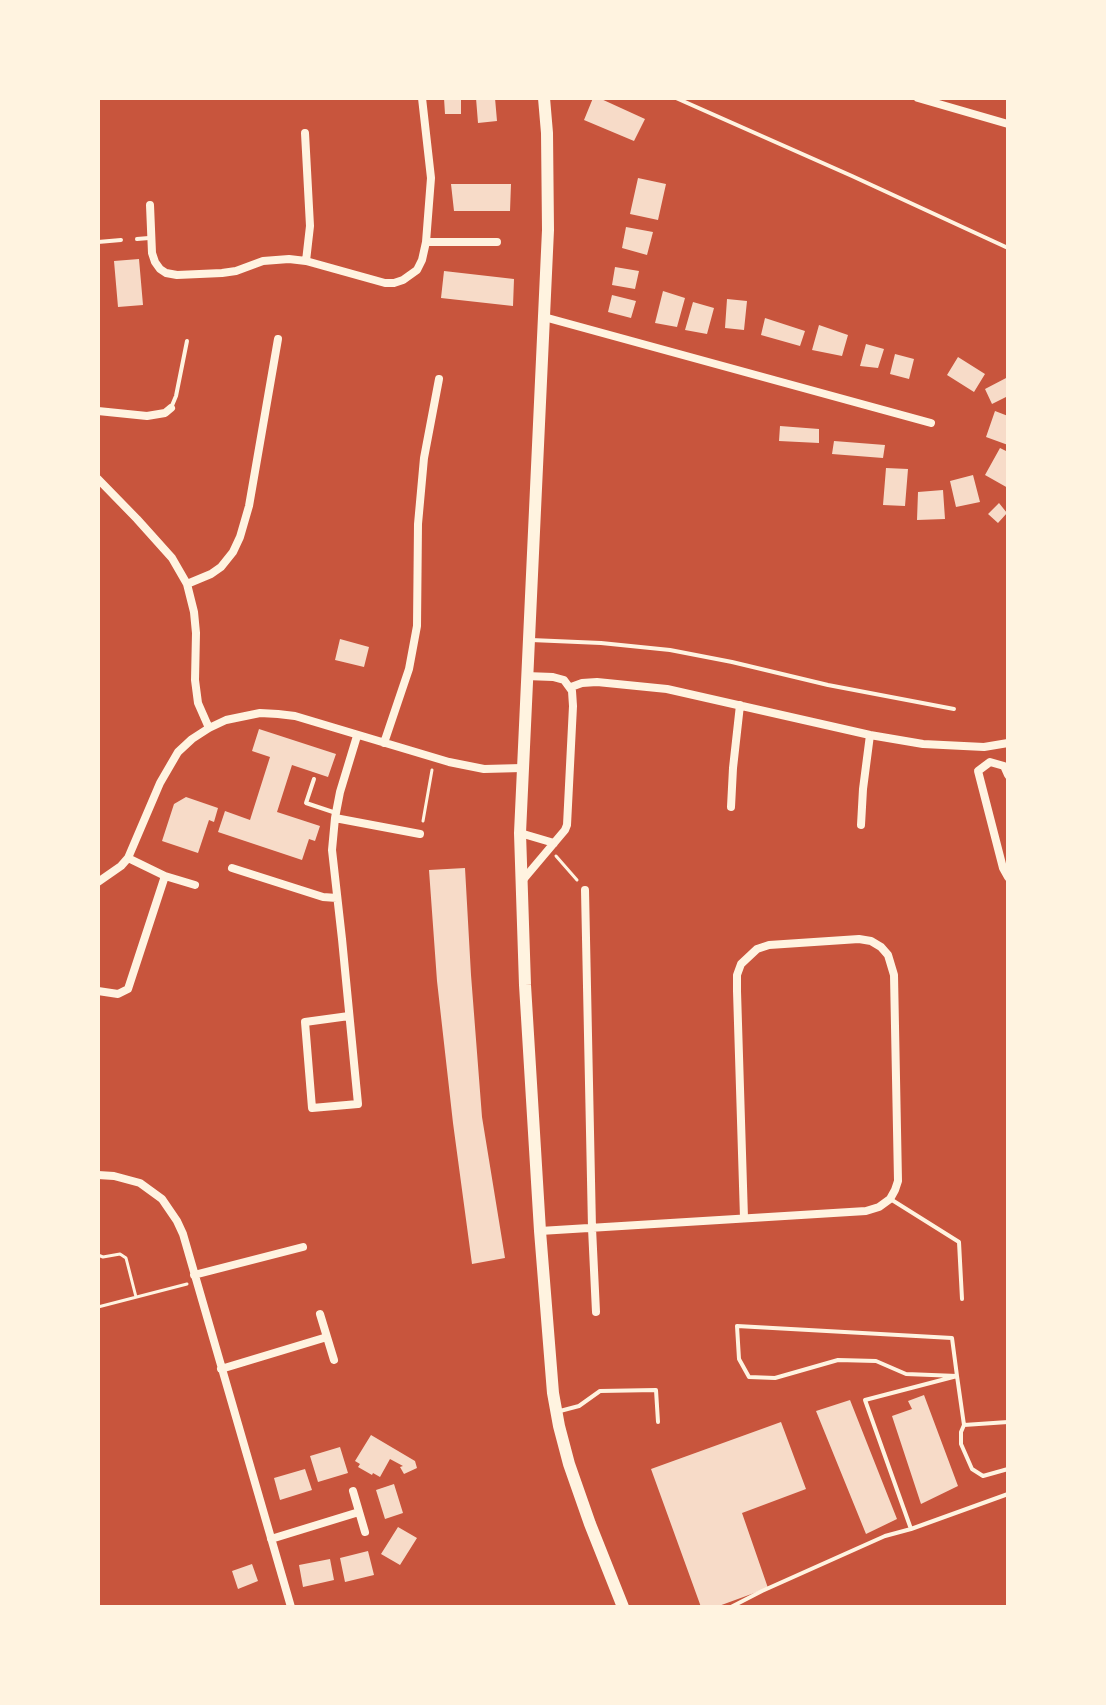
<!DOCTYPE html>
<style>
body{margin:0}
#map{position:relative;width:1106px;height:1705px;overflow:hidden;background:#c8553d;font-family:Cabin,sans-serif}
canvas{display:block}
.frame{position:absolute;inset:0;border:100px solid #fff3e0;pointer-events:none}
</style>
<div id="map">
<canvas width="1106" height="1705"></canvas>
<div class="frame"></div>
</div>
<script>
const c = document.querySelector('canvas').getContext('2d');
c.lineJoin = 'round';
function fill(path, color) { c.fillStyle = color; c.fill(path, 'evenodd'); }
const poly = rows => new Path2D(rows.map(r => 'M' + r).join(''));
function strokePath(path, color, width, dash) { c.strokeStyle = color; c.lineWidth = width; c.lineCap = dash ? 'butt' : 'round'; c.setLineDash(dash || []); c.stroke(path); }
fill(poly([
 [444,98,461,98,461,114,445,114],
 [476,98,495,98,497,121,478,123],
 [593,98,599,98,645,119,634,141,584,120],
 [638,178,666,184,658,220,630,214],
 [451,184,511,184,510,211,454,211],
 [626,227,653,232,647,255,622,248],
 [139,259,143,305,118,307,114,261],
 [615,267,639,271,635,289,612,285],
 [444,271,514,279,513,306,441,298],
 [663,291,685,298,677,327,655,323],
 [612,295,636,301,631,318,608,312],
 [727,299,747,301,744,330,725,328],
 [693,302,714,308,707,334,685,330],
 [765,318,805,331,800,346,761,335],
 [819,325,848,335,842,356,812,350],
 [866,344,884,349,878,368,860,366],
 [895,354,914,359,909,379,890,374],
 [958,357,985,374,974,392,947,375],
 [1008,377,1008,396,992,404,985,389],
 [995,411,1008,416,1008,445,986,437],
 [780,426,819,429,819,443,779,441],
 [834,441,885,445,883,458,832,454],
 [1000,448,1008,452,1008,488,985,475],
 [886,468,908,469,905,506,883,505],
 [973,475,980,502,956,507,950,481],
 [943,490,945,519,917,520,918,492],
 [999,503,1007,513,998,523,988,514],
 [340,639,369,647,364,667,335,660],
 [259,729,336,754,328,777,292,765,277,812,320,826,315,841,309,839,302,860,218,832,225,811,250,820,270,757,252,751],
 [186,797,218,808,214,822,209,820,198,853,162,841,174,804],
 [465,868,471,975,482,1117,505,1258,472,1264,453,1123,437,981,429,870],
 [924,1395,958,1486,921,1504,892,1416,912,1409,908,1401],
 [850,1400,897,1519,866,1534,816,1411],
 [781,1422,806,1489,742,1513,768,1588,716,1607,701,1607,651,1469],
 [371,1435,415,1461,417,1468,404,1474,400,1467,403,1466,390,1459,380,1477,373,1473,372,1475,358,1467,360,1464,355,1461],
 [340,1447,348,1473,318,1482,310,1456],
 [305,1469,312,1490,280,1500,274,1478],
 [394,1484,403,1513,385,1519,376,1490],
 [398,1527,417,1538,400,1565,381,1554],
 [368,1551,374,1575,345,1582,340,1558],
 [330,1559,334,1580,303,1587,299,1565],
 [252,1564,258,1581,238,1589,232,1571]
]), '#f7dbc8');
strokePath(poly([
 [423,821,432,770],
 [556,856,577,880],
 [98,1255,103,1257,120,1254,126,1258,136,1297],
 [98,1307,187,1284]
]), '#fff3e0', 3);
strokePath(poly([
 [676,98,852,176,1008,248],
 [137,239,149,238],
 [98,242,121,240],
 [171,408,176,396,187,341],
 [531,640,601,643,670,650,732,662,828,685,954,709],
 [314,779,306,803,336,813],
 [892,1200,959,1242,962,1299],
 [737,1326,952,1338,957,1376,906,1374,876,1361,838,1360,775,1378,749,1377,739,1359,737,1326],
 [560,1411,579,1406,600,1391,656,1390,658,1422],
 [964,1425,1008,1422],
 [911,1529,865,1400,957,1376,964,1425,961,1432,961,1444,972,1469,983,1476,1008,1469],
 [731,1607,762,1591,885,1536,911,1529,1008,1494]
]), '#fff3e0', 4);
strokePath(poly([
 [918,98,1008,124],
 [305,133,310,226,306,261],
 [150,205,152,253,155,262,160,269,166,273,177,275,222,273,236,271,263,261,289,259,306,261,385,283,394,283,403,280,417,270,422,260,426,242,431,178,422,98],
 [426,242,497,242],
 [544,317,931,423],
 [98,411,147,416,165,413,171,408],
 [98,479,137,519,172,558,187,584,194,612,196,633,195,680,198,703,209,728],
 [187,584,211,574,221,567,233,552,240,537,249,506,278,339],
 [571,687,582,683,597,682,667,689,870,735,923,744,984,747,1008,743],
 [384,743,409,669,417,626,418,524,424,458,439,379],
 [1008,775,1004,766,990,762,978,771,1003,868,1008,877],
 [731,807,733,768,740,705],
 [335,818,420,834],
 [861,825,863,789,870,735],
 [520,833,554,843],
 [128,858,165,876,195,885],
 [232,868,323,897,337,898],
 [522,881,565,830,567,825,573,706,572,691,564,680,553,677,526,676],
 [98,882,121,866,128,858,160,783,178,752,192,739,209,728,226,720,260,713,278,714,295,716,449,762,484,769,522,768],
 [585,890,592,1228,596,1312],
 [98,991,118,994,128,989,165,876],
 [349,1016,305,1022,312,1108,358,1104,342,939,332,850,335,818,340,792,357,736],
 [98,1175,114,1176,140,1183,162,1199,177,1221,183,1234,291,1607],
 [540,1231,866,1211,879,1207,890,1199,895,1190,898,1181,894,975,888,955,881,947,871,941,859,939,769,945,757,949,741,964,737,975,737,991,744,1218],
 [194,1275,303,1247],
 [320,1314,334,1360],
 [221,1369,327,1337],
 [353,1491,365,1532],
 [271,1539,359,1512]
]), '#fff3e0', 8);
strokePath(poly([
 [544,98,547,133,548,230,520,833,525,985,540,1231,553,1393,559,1426,569,1464,590,1524,623,1607]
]), '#fff3e0', 12);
</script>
